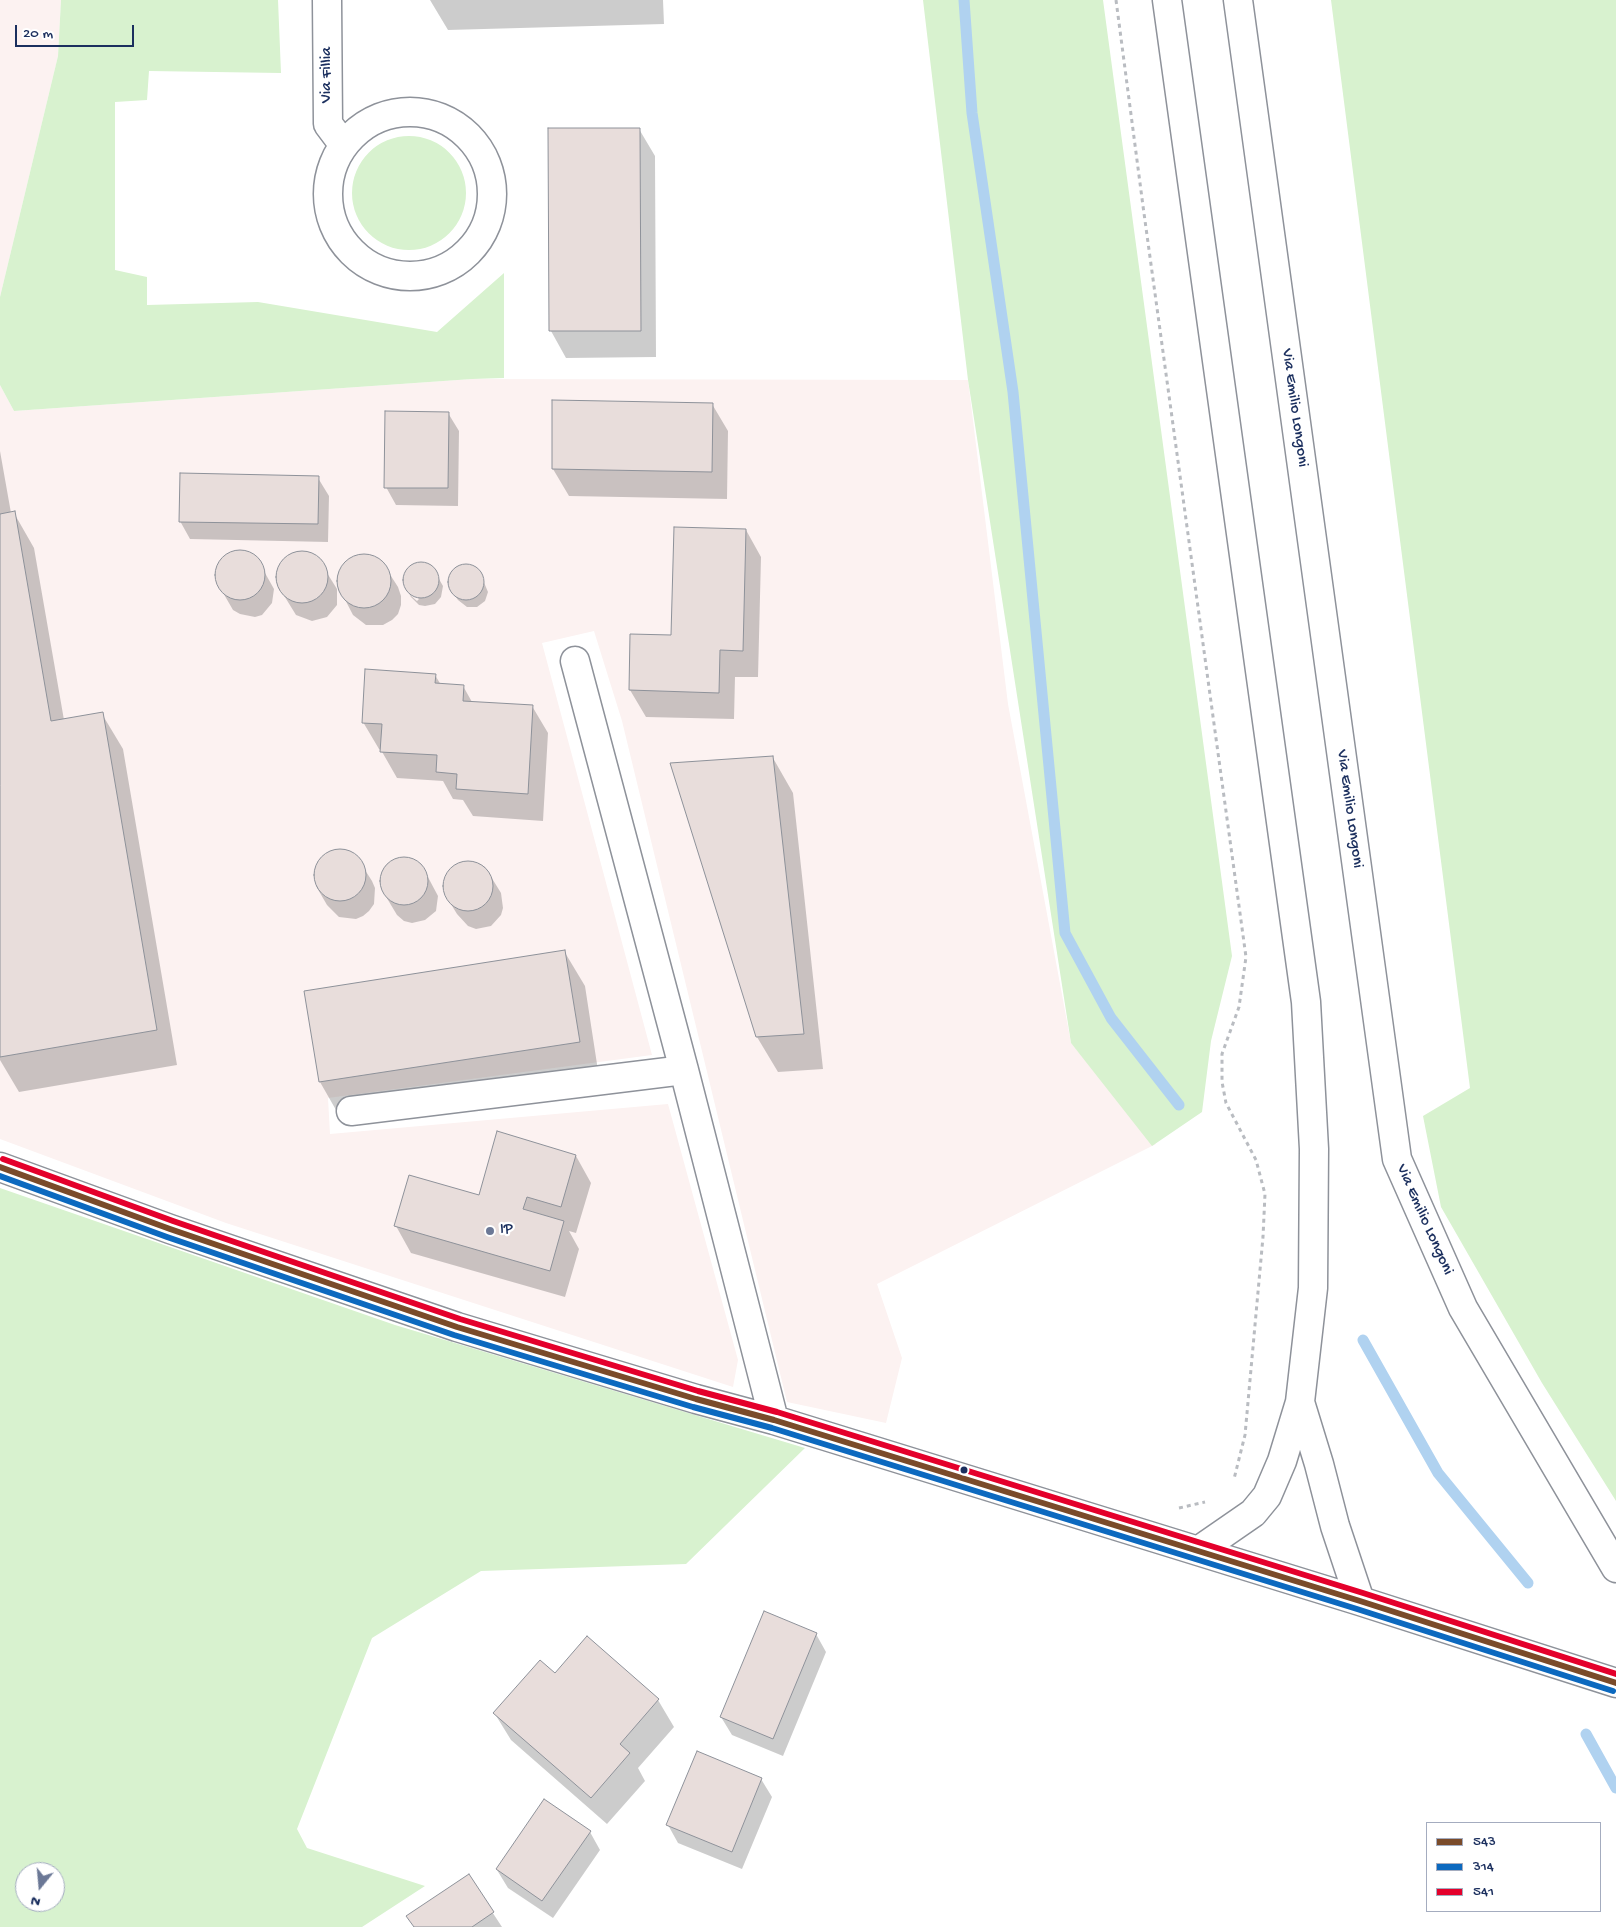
<!DOCTYPE html>
<style>
body{margin:0}
#map{position:relative;width:1616px;height:1927px;overflow:hidden;background:#fff;font-family:"Gochi Hand",sans-serif}
canvas{display:block}
.legend{position:absolute;left:1426px;top:1822px;width:175px;height:90px;box-sizing:border-box;background:#fff;border:1px solid #a4acbf;margin:0;padding:6px 9px;list-style:none;font-size:15px;color:#1b2f5e}
.legend li{display:flex;align-items:center;gap:10px;height:25px}
.legend b{width:25px;border:1px solid #a4acbf}
.north{position:absolute;left:15px;top:1862px;width:50px;height:50px;box-sizing:border-box;background:#fff;border:1px solid #a4acbf;border-radius:50%;rotate:197deg;font-size:14px;font-weight:700;line-height:20px;text-align:center;color:#1b2f5e}
.north::after{content:'';display:block;margin:auto;width:18px;height:22px;background:#6b7896;clip-path:polygon(50% 0,100% 100%,50% 72%,0 100%)}
.scale{position:absolute;left:15px;top:25px;width:119px;height:22px;box-sizing:border-box;border:2px solid #1b2f5e;border-top:0;padding-left:6px;font-size:15px;line-height:18px;white-space:nowrap;color:#1b2f5e;-webkit-text-stroke:4px #fff;paint-order:stroke}
</style>
<div id="map">
<canvas width="1616" height="1927"></canvas>
<ul class="legend">
<li><b style="height:6px;background:#7a4b2a"></b>543</li>
<li><b style="height:6px;background:#0c69bf"></b>314</li>
<li><b style="height:6px;background:#e4002b"></b>541</li>
</ul>
<div class="north">N</div>
<div class="scale">20 m</div>
</div>
<script>
const c = document.querySelector('canvas').getContext('2d');
c.lineJoin = 'round';
function fill(path, color) { c.fillStyle = color; c.fill(path, 'evenodd'); }
const poly = rows => new Path2D(rows.map(r => 'M' + r).join(''));
function strokePath(path, color, width, dash) { c.strokeStyle = color; c.lineWidth = width; c.lineCap = dash ? 'butt' : 'round'; c.setLineDash(dash || []); c.stroke(path); }
function label(font, color, halo, rows, align = 'center') {
  c.font = font + ' "Gochi Hand",sans-serif'; c.lineWidth = 4.5; c.setLineDash([]); c.textBaseline = 'middle'; c.strokeStyle = halo; c.fillStyle = color; for (const [text, x, y, turn = 0] of rows) {
    c.save(); c.translate(x, y); c.rotate((+turn || 0) * Math.PI / 180); c.textAlign = isNaN(turn) ? turn : align; if (halo) c.strokeText(text, 0, 0); c.fillText(text, 0, 0); c.restore();
  }
}
fill(poly([
 [0,0,61,0,58,56,0,297],
 [472,379,968,380,1008,704,1071,1043,1156,1144,877,1284,902,1358,886,1423,787,1402,622,721,594,631,542,643,652,1055,328,1098,330,1134,668,1104,738,1360,733,1387,226,1223,0,1139,0,385,14,411]
]), '#fcf2f1');
fill(poly([
 [61,0,278,0,281,73,149,71,147,100,115,102,115,270,147,277,147,305,258,302,437,332,504,273,504,378,472,379,14,411,0,385,0,297,58,56],
 [923,0,1103,0,1232,956,1211,1041,1202,1112,1152,1146,1071,1043,968,380],
 [1331,0,1616,0,1616,1501,1542,1383,1441,1207,1423,1116,1470,1088],
 '352 193a57 57 0 1 1 114 0a57 57 0 1 1-114 0Z',
 [0,1188,395,1325,805,1448,686,1564,481,1571,372,1638,297,1829,307,1848,425,1886,362,1927,0,1927],
 [25,1872,55,1872,55,1902,25,1902]
]), '#d8f2cf');
fill(poly([
 [430,0,663,0,664,24,448,30],
 [639,129,655,156,656,357,566,358,551,331],
 [712,404,728,431,727,499,569,496,553,469],
 [448,413,459,431,458,506,396,505,386,487],
 [0,451,11,513,14,513,34,548,64,720,102,714,123,749,177,1065,19,1092,0,1060],
 [318,478,329,496,328,542,190,539,180,521],
 [746,530,761,557,758,677,735,677,734,719,646,717,630,690,672,636],
 [241,551,256,557,274,589,272,603,262,615,255,617,240,614,233,610,218,584,216,577,217,568,226,555,233,552],
 [301,551,310,553,317,557,337,589,337,605,327,617,312,621,296,615,280,589,277,572,280,565,285,558,293,553],
 [366,555,382,562,398,587,401,596,401,605,398,614,392,620,383,625,366,625,353,615,339,588,337,580,344,564,358,556],
 [422,563,432,567,443,586,441,597,435,604,425,606,419,605,411,597,409,594,417,601,419,599,408,589,408,592,405,587,404,576,410,566],
 [465,566,471,566,480,573,488,592,485,601,477,607,467,607,458,600,452,591,450,580,455,570],
 [435,675,441,685,463,686,472,702,532,706,548,733,543,821,473,816,463,800,453,799,443,781,397,778,381,750,379,749,363,722],
 [773,758,793,793,823,1069,778,1072,757,1037],
 [331,851,349,851,356,856,372,881,375,888,374,904,369,911,363,916,356,919,339,917,327,905,316,886,315,869,318,861,324,855],
 [406,857,421,864,438,896,436,911,425,920,412,923,404,921,397,915,382,890,382,874,385,866,391,861],
 [461,862,478,863,485,867,501,893,503,908,501,915,491,926,476,929,468,926,457,914,446,896,444,888,448,872,454,866],
 [564,951,585,986,599,1077,340,1117,320,1082],
 [576,1156,591,1183,576,1233,569,1231,579,1249,565,1297,411,1253,396,1226,480,1197],
 [816,1634,826,1652,783,1756,732,1735,721,1717],
 [587,1638,658,1700,674,1727,638,1768,645,1781,607,1824,511,1740,495,1714,555,1675],
 [697,1753,761,1779,772,1797,742,1869,678,1843,668,1825],
 [590,1832,600,1850,553,1918,508,1888,497,1870],
 [468,1875,502,1927,414,1927,408,1916]
]), '#0003');
strokePath(poly([
 [964,0,972,113,1013,392,1065,933,1111,1018,1179,1105],
 [1363,1340,1438,1473,1528,1583],
 [1586,1734,1616,1788]
]), '#b0d2f0', 11);
const building = poly([
 [548,128,640,128,641,331,549,331,548,128],
 [552,400,713,403,712,472,552,469,552,400],
 [385,411,449,412,448,488,384,488,385,411],
 [180,473,319,476,318,524,179,522,180,473],
 [15,511,51,721,103,712,157,1030,0,1057,0,514,15,511],
 [674,527,746,529,743,651,720,650,719,693,629,690,630,634,671,635,674,527],
 '215 575a25 25 0 1 1 50 0a25 25 0 1 1-50 0Z',
 '276 577a26 26 0 1 1 52 0a26 26 0 1 1-52 0Z',
 '337 581a27 27 0 1 1 54 0a27 27 0 1 1-54 0Z',
 '403 580a18 18 0 1 1 36 0a18 18 0 1 1-36 0Z',
 '448 582a18 18 0 1 1 36 0a18 18 0 1 1-36 0Z',
 [365,669,436,674,435,683,464,685,463,701,533,705,528,794,456,789,457,774,436,772,437,755,380,752,382,724,362,723,365,669],
 [773,756,804,1034,756,1037,670,763,773,756],
 '314 875a26 26 0 1 1 52 0a26 26 0 1 1-52 0Z',
 '380 881a24 24 0 1 1 48 0a24 24 0 1 1-48 0Z',
 '443 886a25 25 0 1 1 50 0a25 25 0 1 1-50 0Z',
 [565,950,580,1042,319,1082,304,991,565,950],
 [497,1131,576,1155,561,1207,527,1197,523,1209,564,1221,550,1271,394,1226,409,1175,479,1195,497,1131],
 [764,1611,817,1633,773,1739,720,1717,764,1611],
 [587,1636,659,1699,620,1744,630,1753,591,1798,493,1713,540,1660,555,1673,587,1636],
 [697,1751,762,1778,732,1852,666,1825,697,1751],
 [544,1799,591,1831,542,1901,496,1869,544,1799],
 [469,1874,494,1912,472,1927,414,1927,406,1916,469,1874]
]);
fill(building, '#e8dddb');
strokePath(building, '#8e929a', 1);
const minor = poly([
 [327,0,328,124,343,144],
 [1167,0,1306,1002,1314,1149,1313,1288,1300,1402,1282,1461,1267,1496,1253,1513,1198,1551],
 [1238,0,1397,1159,1463,1308,1616,1568],
 '328 194a82 82 0 1 1 164 0a82 82 0 1 1-164 0Z',
 [575,661,684,1070,774,1420],
 [351,1111,684,1070],
 [0,1167,170,1229,457,1327,696,1399,774,1420,1360,1601,1616,1683],
 [1300,1402,1319,1464,1335,1526,1360,1601]
]);
strokePath(minor, '#8e929a', 31);
strokePath(poly([
 [1116,0,1143,206,1246,957,1239,1007,1222,1054,1222,1082,1226,1103,1256,1160,1265,1194,1263,1237,1245,1435,1234,1479],
 [1179,1508,1205,1502]
]), '#b9bcc1', 3, [4, 4]);
strokePath(minor, '#fff', 28);
strokePath(poly([
 [0,1167,170,1229,457,1327,696,1399,774,1420,1360,1601,1616,1683]
]), '#7a4b2a', 6);
strokePath(poly([
 [0,1176,167,1237,454,1335,693,1407,772,1428,1357,1609,1613,1691]
]), '#0c69bf', 6);
strokePath(poly([
 [3,1159,173,1221,460,1319,698,1391,777,1412,1363,1593,1616,1674]
]), '#e4002b', 6);
for (const [x, y, r, color] of [
 [490,1231,5,"#6b7896"],
 [964,1470,4.5,"#1b2f5e"]
]) { const dot = new Path2D(); dot.arc(x, y, r, 0, 2 * Math.PI); c.fillStyle = color; c.fill(dot); strokePath(dot, '#fff', 2); }
label('16px', '#1b2f5e', '#fff', [
 ["Via Fillia",328,75,-90],
 ["Via Emilio Longoni",1294,408,82],
 ["Via Emilio Longoni",1349,809,82],
 ["Via Emilio Longoni",1424,1220,66]
]);
label('16px', '#1b2f5e', '#fff', [
 ["IP",500,1231]
], 'left');
</script>
